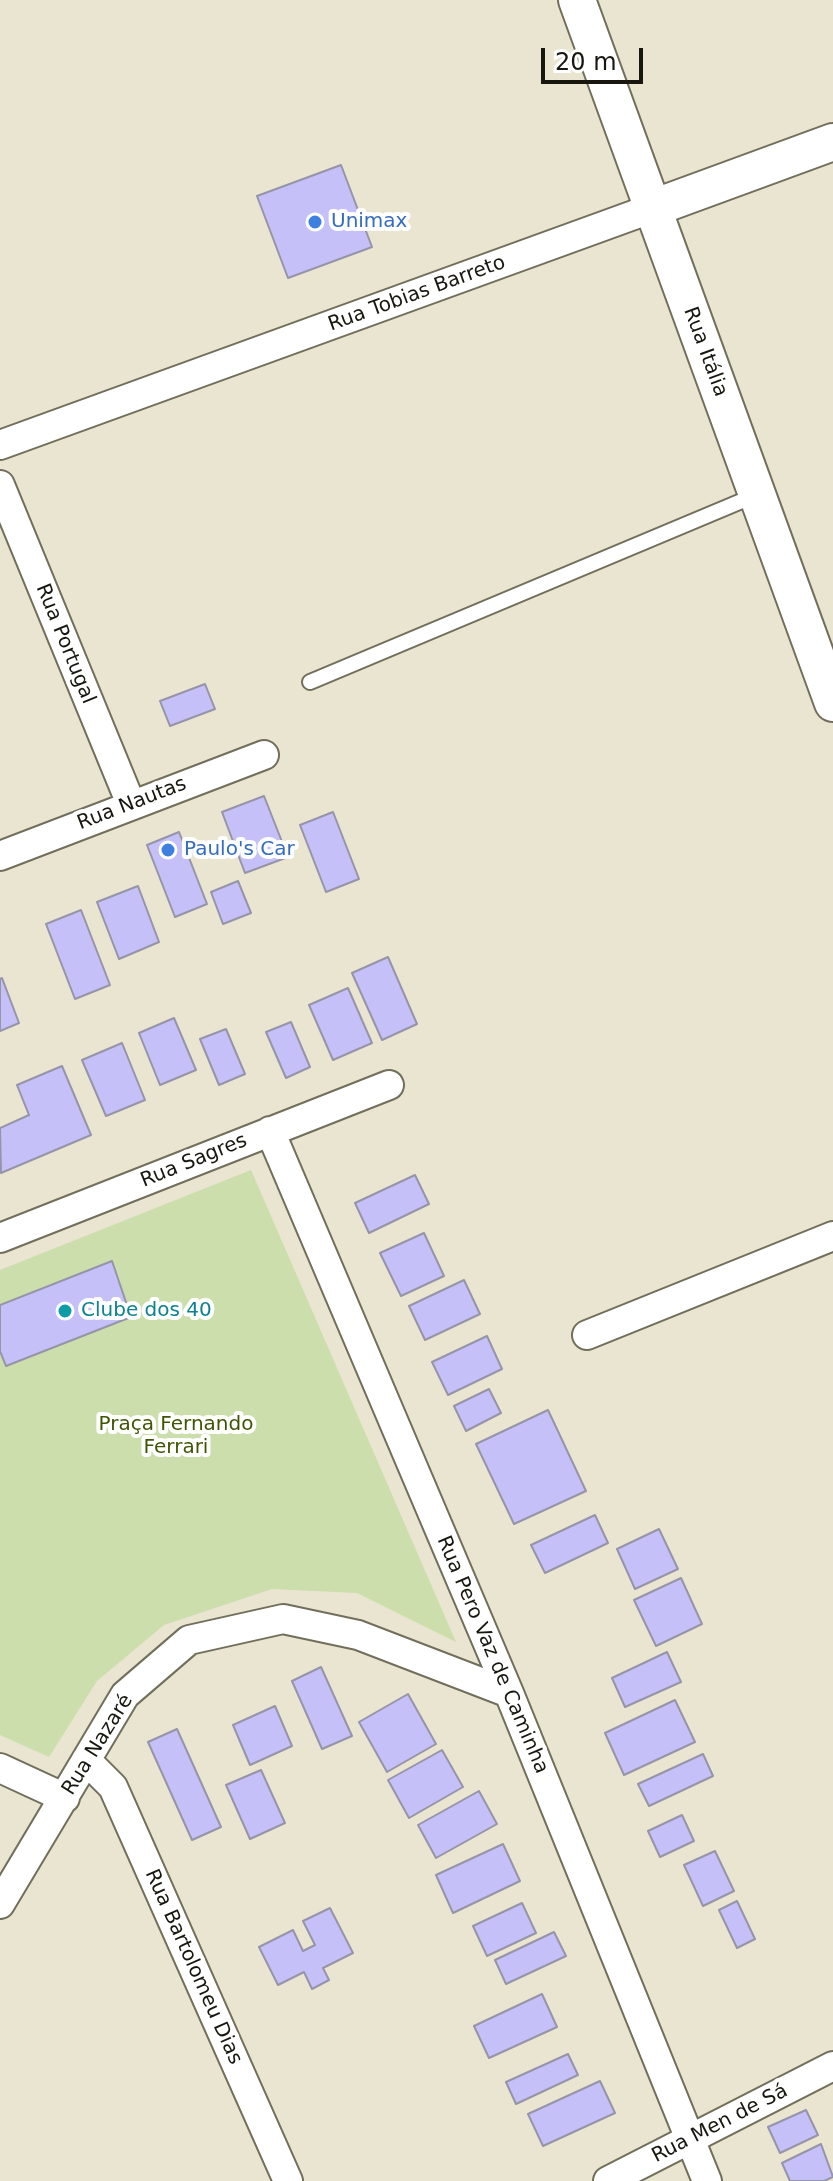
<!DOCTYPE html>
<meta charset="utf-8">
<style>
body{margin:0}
#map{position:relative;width:833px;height:2181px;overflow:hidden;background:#e9e5d0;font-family:"DejaVu Sans",sans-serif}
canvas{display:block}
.scale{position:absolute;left:541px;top:48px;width:102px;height:36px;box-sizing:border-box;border:4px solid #18170f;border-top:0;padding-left:10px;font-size:24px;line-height:28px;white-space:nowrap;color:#18170f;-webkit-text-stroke:6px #fff;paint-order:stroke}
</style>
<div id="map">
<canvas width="833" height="2181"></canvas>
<div class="scale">20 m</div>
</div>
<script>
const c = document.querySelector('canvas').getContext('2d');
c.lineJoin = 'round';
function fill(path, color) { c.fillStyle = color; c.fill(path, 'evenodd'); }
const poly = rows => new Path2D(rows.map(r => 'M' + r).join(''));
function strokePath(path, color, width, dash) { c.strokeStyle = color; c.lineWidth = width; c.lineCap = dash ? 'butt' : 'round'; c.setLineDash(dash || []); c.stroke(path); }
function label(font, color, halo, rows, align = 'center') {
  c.font = font + ' "DejaVu Sans",sans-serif'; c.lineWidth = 8; c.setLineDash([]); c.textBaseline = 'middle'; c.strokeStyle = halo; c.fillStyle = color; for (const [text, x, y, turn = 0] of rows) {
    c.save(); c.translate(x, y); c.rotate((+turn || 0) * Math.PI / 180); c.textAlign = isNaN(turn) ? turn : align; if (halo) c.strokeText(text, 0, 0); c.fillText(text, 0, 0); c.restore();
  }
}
fill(poly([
 [251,1170,456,1642,357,1593,272,1589,164,1625,97,1681,49,1757,0,1735,0,1270]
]), '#cbdeac');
const building = poly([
 [341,165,372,247,288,278,257,196,341,165],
 [205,684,215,709,170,726,160,701,205,684],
 [264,796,288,857,245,873,222,812,264,796],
 [333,812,359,879,326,892,300,825,333,812],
 [179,832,207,904,175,917,147,845,179,832],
 [238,881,251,913,223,924,211,892,238,881],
 [138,886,159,942,119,959,97,902,138,886],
 [81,910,110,985,75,999,46,924,81,910],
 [388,957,417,1024,382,1040,352,973,388,957],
 [2,978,19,1023,0,1031,0,979,2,978],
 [348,988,372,1043,333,1060,309,1005,348,988],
 [174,1018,196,1070,160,1085,139,1033,174,1018],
 [291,1022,310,1067,286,1078,266,1032,291,1022],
 [226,1029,245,1074,219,1085,200,1039,226,1029],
 [122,1043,145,1100,106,1116,82,1060,122,1043],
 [62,1066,91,1135,1,1173,0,1128,29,1115,17,1085,62,1066],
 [415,1175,429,1204,369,1233,355,1203,415,1175],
 [424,1233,444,1276,401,1296,380,1253,424,1233],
 [112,1261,131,1317,6,1366,0,1351,0,1305,112,1261],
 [464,1280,480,1314,425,1340,409,1306,464,1280],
 [487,1336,502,1369,448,1395,432,1362,487,1336],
 [489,1389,501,1413,466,1431,454,1406,489,1389],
 [548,1410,586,1491,514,1524,476,1444,548,1410],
 [595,1515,608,1543,545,1573,531,1545,595,1515],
 [659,1529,678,1569,635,1589,617,1549,659,1529],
 [681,1578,702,1624,656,1646,634,1600,681,1578],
 [667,1652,681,1682,625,1707,612,1678,667,1652],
 [321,1667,352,1736,322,1749,292,1681,321,1667],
 [408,1694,436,1744,387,1772,359,1722,408,1694],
 [675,1700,695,1742,624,1775,605,1733,675,1700],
 [275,1706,292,1746,250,1765,233,1725,275,1706],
 [177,1729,221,1827,192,1840,148,1742,177,1729],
 [442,1750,463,1787,409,1818,388,1780,442,1750],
 [703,1754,713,1776,649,1806,638,1784,703,1754],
 [261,1770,285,1823,250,1839,226,1785,261,1770],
 [479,1791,497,1824,436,1858,418,1825,479,1791],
 [682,1815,694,1841,660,1857,648,1831,682,1815],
 [503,1844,520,1881,453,1913,436,1875,503,1844],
 [715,1851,734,1891,703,1906,684,1865,715,1851],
 [737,1901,755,1939,737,1948,719,1910,737,1901],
 [522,1903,536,1933,487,1956,473,1926,522,1903],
 [330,1908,353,1953,323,1968,329,1980,312,1989,304,1972,278,1985,259,1947,293,1930,303,1951,315,1945,303,1921,330,1908],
 [554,1932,566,1956,506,1984,495,1960,554,1932],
 [542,1994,557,2027,489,2058,474,2026,542,1994],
 [568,2054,578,2075,516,2104,506,2082,568,2054],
 [600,2081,615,2113,543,2146,528,2114,600,2081],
 [806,2110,818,2135,780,2153,768,2127,806,2110],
 [821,2144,833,2177,824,2181,790,2181,782,2163,821,2144]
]);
fill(building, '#c6c0f8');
strokePath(building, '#9694a8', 2);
const service = poly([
 [310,682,756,495]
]);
const minor = poly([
 [0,445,653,208],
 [0,485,131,804],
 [0,856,264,755],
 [270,1131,509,1693,707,2181],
 [0,1238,389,1085],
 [587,1335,833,1236],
 [86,1760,113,1787,288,2181],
 [0,1768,65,1798],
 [0,1904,125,1695,189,1640,283,1619,358,1635,509,1693],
 [608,2181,833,2066]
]);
const tertiary = poly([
 [577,0,833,703],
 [653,208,833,142]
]);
strokePath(service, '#716e5b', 18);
strokePath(minor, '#716e5b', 32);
strokePath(tertiary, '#716e5b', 40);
strokePath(service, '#fff', 14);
strokePath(minor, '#fff', 28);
strokePath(tertiary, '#fff', 36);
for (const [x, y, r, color] of [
 [315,222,8,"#3f7fe0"],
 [168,850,8,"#3f7fe0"],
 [65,1311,8,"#0f9aa8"]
]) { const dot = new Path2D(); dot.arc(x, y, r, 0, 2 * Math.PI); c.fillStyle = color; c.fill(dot); strokePath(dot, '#fff', 3); }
label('20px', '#366cbe', '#fff', [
 ["Unimax",331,222],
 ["Paulo's Car",184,850]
], 'left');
label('20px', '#18170f', '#fff', [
 ["Rua Tobias Barreto",417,294,-20],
 ["Rua Itália",705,352,70],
 ["Rua Portugal",65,644,68],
 ["Rua Nautas",132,804,-21],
 ["Rua Sagres",194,1161,-22],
 ["Rua Pero Vaz de Caminha",492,1655,67],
 ["Rua Nazaré",98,1745,-58],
 ["Rua Bartolomeu Dias",193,1967,66],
 ["Rua Men de Sá",720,2124,-27]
]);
label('20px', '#0d838f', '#fff', [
 ["Clube dos 40",81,1311]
], 'left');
label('20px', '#3f5504', '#fff', [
 ["Praça Fernando",176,1425],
 ["Ferrari",176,1448]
]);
</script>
